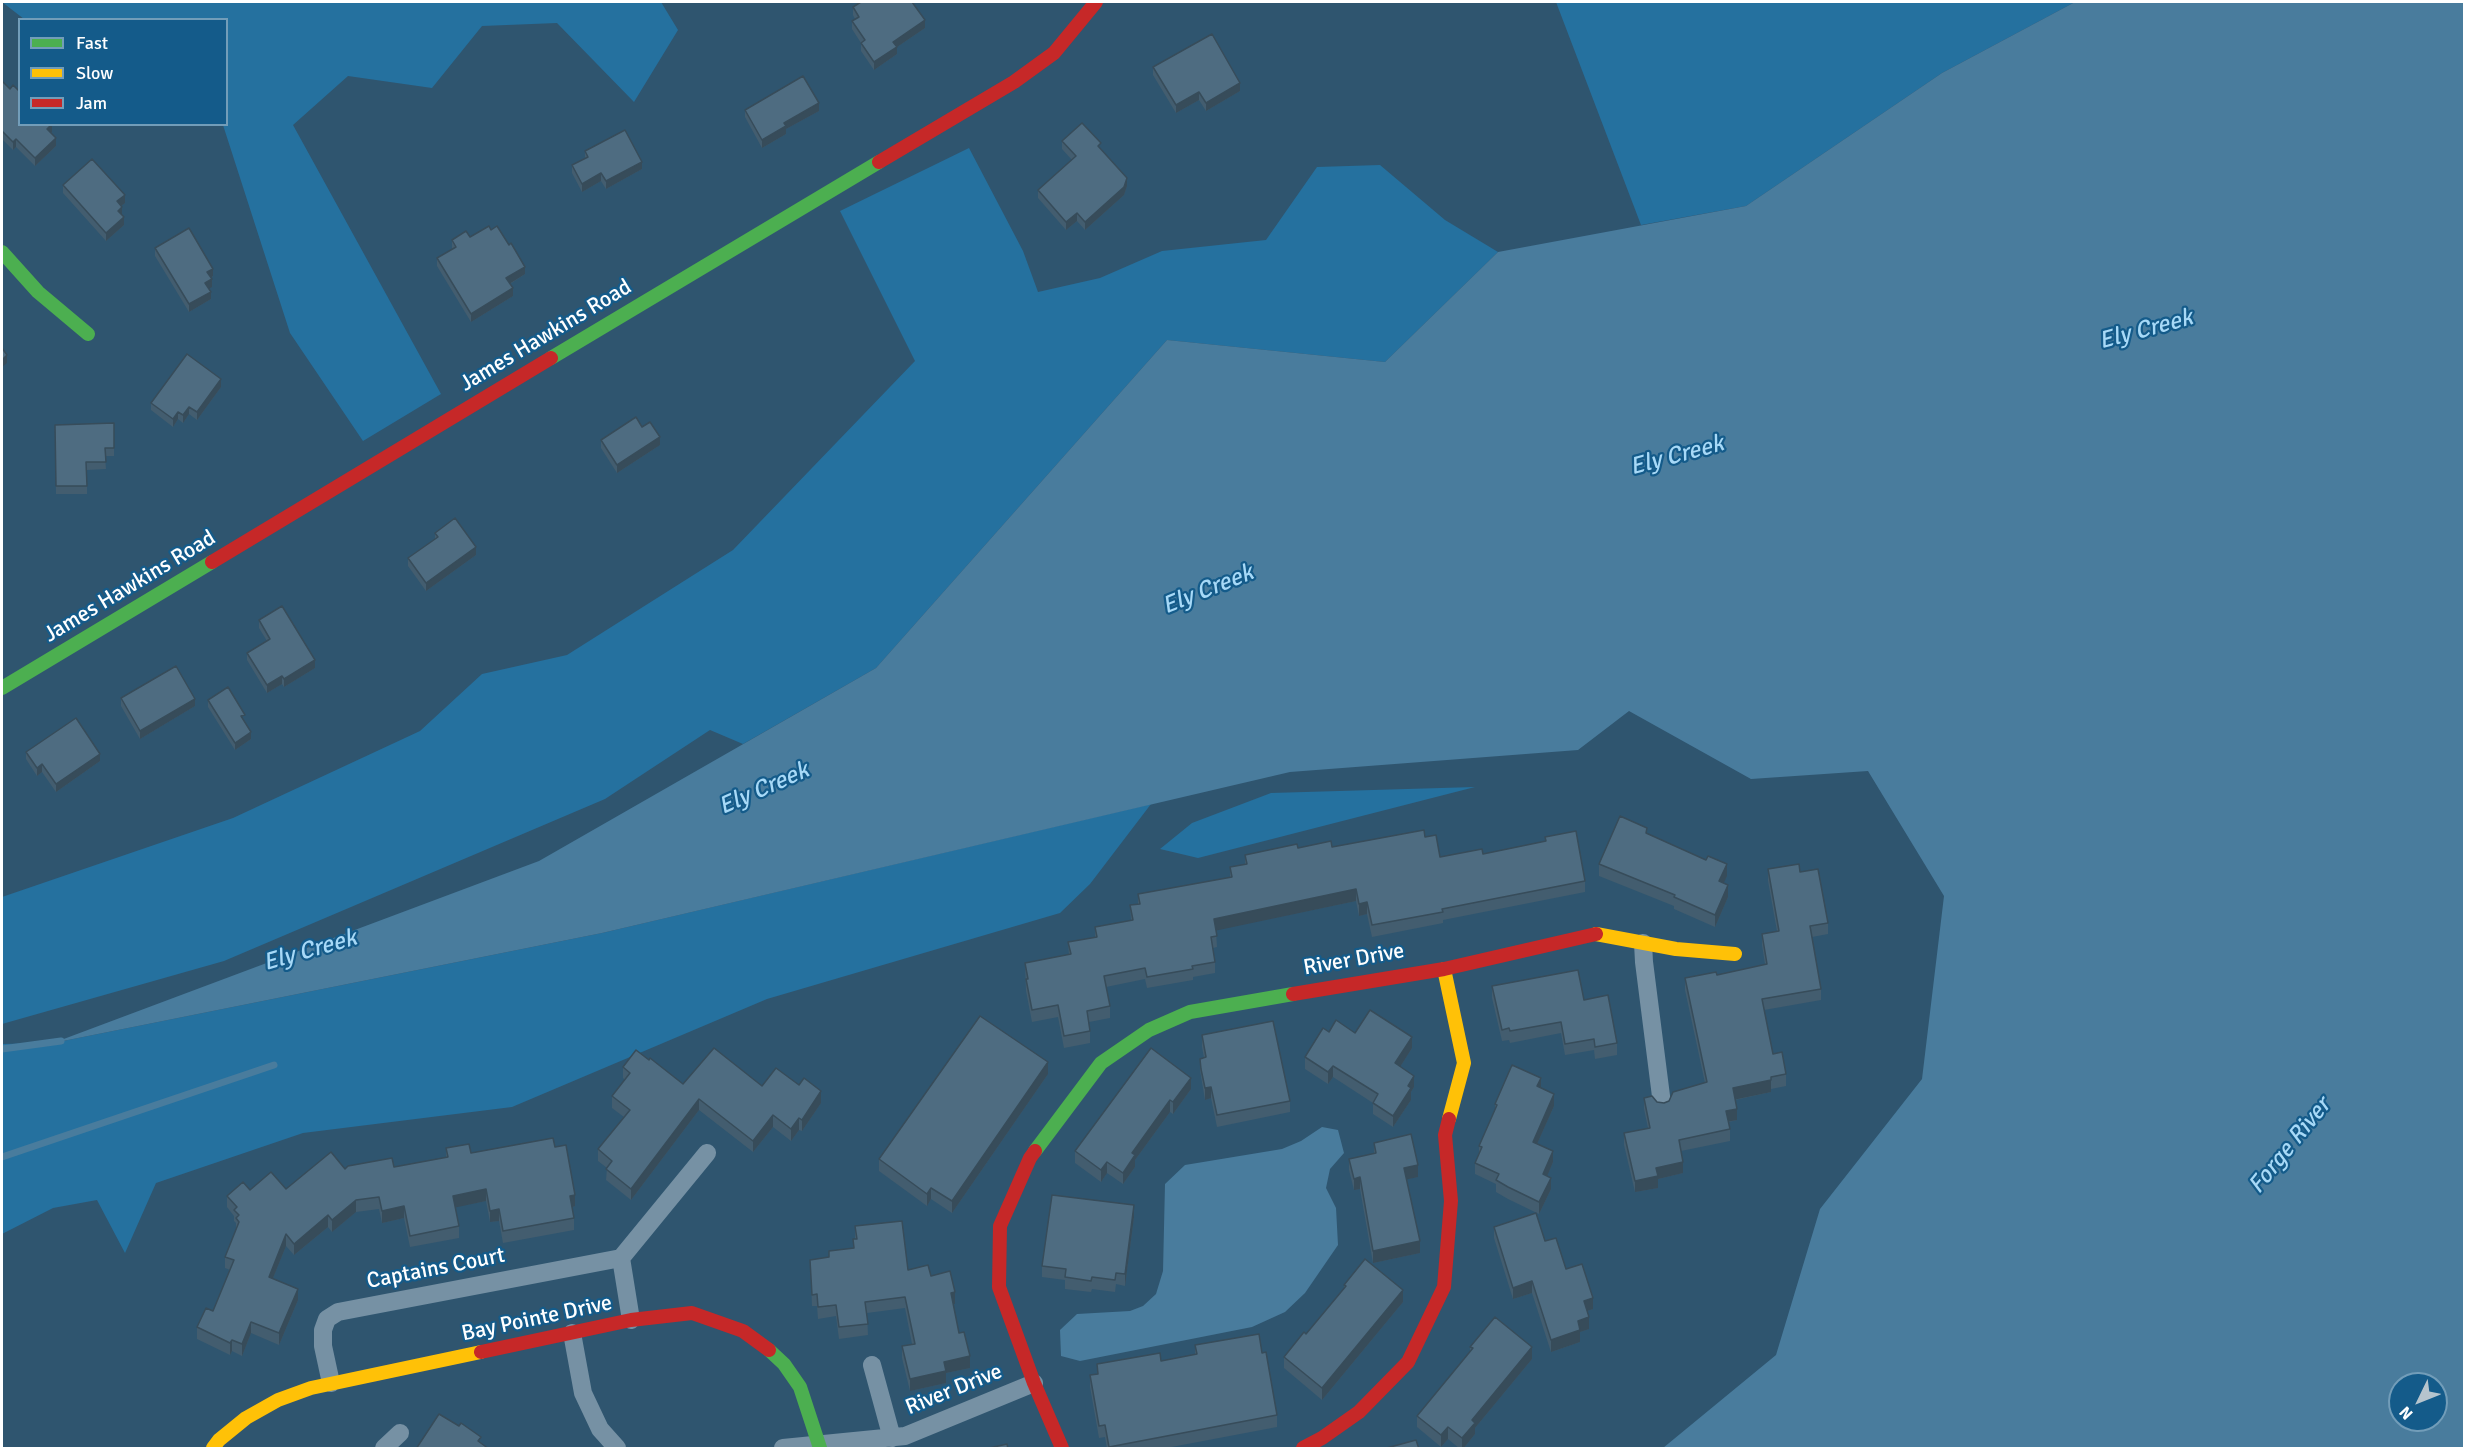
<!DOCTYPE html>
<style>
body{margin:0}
#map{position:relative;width:2466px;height:1450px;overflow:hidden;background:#2f556f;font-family:Signika,sans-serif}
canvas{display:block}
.frame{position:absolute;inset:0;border:3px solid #fff;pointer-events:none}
.legend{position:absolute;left:18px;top:18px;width:210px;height:108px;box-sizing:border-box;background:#145b8a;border:2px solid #729db9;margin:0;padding:8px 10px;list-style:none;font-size:18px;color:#fff}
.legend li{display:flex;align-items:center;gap:12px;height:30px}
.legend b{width:30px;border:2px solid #729db9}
.north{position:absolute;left:2388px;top:1372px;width:60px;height:60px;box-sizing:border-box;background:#145b8a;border:2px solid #729db9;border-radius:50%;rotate:227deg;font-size:16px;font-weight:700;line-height:24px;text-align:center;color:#fff}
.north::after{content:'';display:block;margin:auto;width:21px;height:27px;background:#b6c4cd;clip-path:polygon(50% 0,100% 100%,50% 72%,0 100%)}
</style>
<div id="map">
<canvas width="2466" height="1450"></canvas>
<div class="frame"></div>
<ul class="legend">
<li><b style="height:8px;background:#4caf50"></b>Fast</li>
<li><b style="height:8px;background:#ffc107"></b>Slow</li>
<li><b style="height:8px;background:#c62828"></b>Jam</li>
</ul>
<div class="north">N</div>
</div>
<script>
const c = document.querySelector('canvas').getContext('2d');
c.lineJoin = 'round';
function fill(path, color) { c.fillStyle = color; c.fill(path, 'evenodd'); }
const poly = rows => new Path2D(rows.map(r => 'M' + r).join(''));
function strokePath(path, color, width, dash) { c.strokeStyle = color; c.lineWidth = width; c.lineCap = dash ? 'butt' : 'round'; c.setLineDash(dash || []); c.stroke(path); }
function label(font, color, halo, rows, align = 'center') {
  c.font = font + ' Signika,sans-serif'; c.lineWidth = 4.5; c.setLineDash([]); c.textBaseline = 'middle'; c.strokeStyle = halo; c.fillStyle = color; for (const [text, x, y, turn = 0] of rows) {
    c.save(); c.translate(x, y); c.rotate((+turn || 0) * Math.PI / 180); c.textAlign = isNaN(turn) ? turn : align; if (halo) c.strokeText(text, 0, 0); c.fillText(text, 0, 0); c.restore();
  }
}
fill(poly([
 [2,2,661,2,678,30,634,102,557,23,482,26,432,88,348,76,293,125,441,394,363,441,290,333,223,125,226,124,226,20,24,19],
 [1556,2,2075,2,1942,73,1746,206,1641,225],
 [969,148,1023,251,1038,292,1100,278,1162,251,1266,240,1317,167,1380,165,1445,220,1498,252,1385,362,1167,340,876,668,743,744,710,730,605,799,224,961,2,1024,2,897,233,818,420,731,482,674,567,655,733,550,915,361,840,211],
 [1475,787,1198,858,1160,849,1192,823,1271,793],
 [1151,804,1090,884,1060,913,767,999,512,1107,303,1133,156,1183,125,1253,97,1200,53,1208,2,1234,2,1044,53,1043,602,933]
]), '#25719f');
fill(poly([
 [2075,2,2464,2,2464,1448,1663,1448,1776,1355,1820,1209,1922,1079,1944,896,1868,771,1751,779,1629,711,1578,750,1290,772,602,933,53,1043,539,861,876,668,1167,340,1385,362,1498,252,1746,206,1942,73],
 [2400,1384,2436,1384,2436,1420,2400,1420],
 [1322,1127,1338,1130,1344,1153,1330,1169,1326,1188,1336,1208,1338,1245,1305,1293,1285,1312,1252,1327,1080,1361,1061,1356,1060,1330,1077,1314,1130,1311,1143,1306,1156,1294,1163,1271,1165,1184,1185,1165,1282,1149,1301,1141]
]), '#497c9d');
strokePath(poly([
 [2,1049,61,1041],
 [2,1157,274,1065]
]), '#497c9d', 7);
strokePath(poly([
 [1643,943,1644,962,1662,1104],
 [631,1320,621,1258,707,1153],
 [572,1333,583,1393,600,1429,617,1448],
 [872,1365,892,1438],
 [331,1383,323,1346,323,1330,327,1319,338,1312,621,1258],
 [384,1448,400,1433],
 [783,1448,905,1436,1034,1383]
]), '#7691a4', 18);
strokePath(poly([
 [2,252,38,292,88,334],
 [551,358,879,162],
 [2,688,212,562],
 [1035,1151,1101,1063,1149,1030,1190,1012,1293,994],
 [769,1350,784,1364,800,1387,820,1448]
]), '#4caf50', 14);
strokePath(poly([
 [1596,934,1676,949,1735,954],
 [1444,969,1464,1063,1449,1119],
 [213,1448,219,1440,246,1418,278,1400,311,1388,481,1352]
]), '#ffc107', 14);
strokePath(poly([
 [879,162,1014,82,1054,53,1096,2],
 [212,562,551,358],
 [1293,994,1444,969,1596,934],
 [1035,1151,1030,1158,1000,1226,999,1287,1034,1383,1062,1448],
 [481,1352,631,1320,692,1313,743,1331,769,1350],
 [1303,1448,1322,1438,1359,1412,1408,1362,1444,1287,1451,1201,1445,1135,1449,1119]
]), '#c62828', 14);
fill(poly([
 [853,7,925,28,897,47,897,54,874,70,861,51,861,43,852,29,852,21,855,19,853,15],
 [1153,67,1240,91,1206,111,1199,100,1176,113,1153,75],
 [2,82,52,132,51,133,56,146,35,166,16,147,13,150,2,139],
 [745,110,819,111,786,129,786,134,762,148,745,117],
 [1062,141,1101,149,1127,186,1124,195,1085,230,1077,221,1066,230,1038,198,1038,190,1072,160,1062,149],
 [585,151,642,169,606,189,601,181,582,192,572,173,572,165,585,158],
 [63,185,125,203,121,206,122,215,124,225,106,241,63,193],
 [491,230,509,245,525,274,510,284,513,296,471,322,437,266,437,258,452,249,452,240,470,237],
 [155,248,213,276,211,278,212,287,209,288,211,299,189,312,155,256],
 [221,387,197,420,189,414,183,423,178,419,173,427,151,410,151,403],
 [114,423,114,456,105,456,106,469,87,470,87,494,56,494,55,425],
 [642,427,660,445,617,473,601,448,601,440],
 [435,533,476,555,426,591,408,566,408,558,435,539],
 [259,620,315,668,284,687,282,684,267,693,247,660,247,653,267,641,259,628],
 [121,698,195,706,140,739,121,706],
 [208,700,245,721,251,739,235,750,208,707],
 [26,752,100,761,56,792,42,772,37,776,26,759],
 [1647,834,1727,876,1723,883,1728,897,1715,927,1674,909,1674,906,1599,876,1599,864],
 [1425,837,1440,857,1483,854,1545,842,1545,837,1585,881,1585,892,1443,920,1443,923,1372,937,1367,914,1359,916,1356,901,1216,930,1217,947,1213,948,1215,962,1215,973,1193,977,1193,980,1147,988,1145,979,1106,987,1110,1006,1110,1018,1089,1022,1090,1031,1090,1043,1064,1048,1058,1017,1032,1022,1026,991,1025,963,1069,955,1068,942,1095,937,1095,927,1131,920,1130,905,1138,904,1138,894,1230,877,1230,867,1245,864,1245,855,1298,848,1332,847],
 [1768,869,1800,872,1828,923,1828,934,1812,937,1821,989,1821,1000,1764,1010,1773,1054,1786,1074,1786,1086,1771,1089,1771,1092,1735,1100,1737,1120,1729,1122,1730,1129,1730,1141,1681,1151,1683,1173,1658,1179,1658,1188,1635,1192,1624,1145,1624,1133,1648,1128,1644,1109,1644,1098,1657,1102,1664,1103,1705,1083,1685,990,1685,978,1717,975,1765,964,1762,945,1762,934,1777,931,1768,881],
 [1492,986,1584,1000,1617,1043,1617,1055,1595,1059,1594,1050,1565,1055,1561,1033,1510,1043,1509,1040,1502,1041,1492,998],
 [1329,1032,1355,1033,1412,1048,1400,1067,1414,1087,1411,1092,1411,1100,1393,1127,1373,1114,1373,1103,1333,1077,1328,1084,1305,1069,1305,1057],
 [1202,1035,1290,1101,1290,1112,1217,1127,1211,1098,1205,1100,1200,1070,1200,1059,1204,1058,1202,1047],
 [649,1060,683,1084,762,1086,821,1103,802,1131,799,1130,791,1141,773,1127,753,1152,699,1110,631,1200,606,1180,607,1168,598,1161,598,1149,624,1117,612,1108,612,1096,625,1080,623,1078,623,1067],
 [1048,1074,952,1213,931,1199,927,1206,879,1171,879,1159],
 [1541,1088,1554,1106,1537,1144,1553,1162,1547,1176,1551,1189,1539,1214,1508,1199,1496,1192,1496,1184,1475,1174,1475,1163,1479,1154,1479,1146,1495,1111,1495,1104],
 [1191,1089,1173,1114,1170,1112,1135,1160,1135,1167,1123,1184,1107,1173,1101,1182,1075,1163,1075,1151],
 [1374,1143,1418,1177,1407,1179,1420,1253,1373,1263,1360,1189,1354,1190,1349,1170,1349,1159,1374,1153],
 [555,1147,575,1206,572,1207,574,1218,574,1230,503,1243,499,1221,490,1222,486,1201,455,1207,459,1226,459,1238,410,1247,404,1218,382,1223,379,1209,356,1212,332,1232,328,1227,294,1255,286,1246,273,1278,298,1300,279,1345,251,1333,242,1356,232,1351,230,1355,197,1339,197,1327,213,1311,230,1270,225,1268,225,1257,236,1230,236,1223,234,1221,234,1216,227,1207,227,1196,250,1190,286,1189,345,1169,394,1167,446,1157,446,1148,471,1153],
 [1134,1217,1125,1286,1116,1284,1115,1292,1092,1289,1091,1292,1065,1289,1065,1280,1042,1277,1042,1266],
 [855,1226,908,1270,931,1276,955,1304,953,1304,959,1333,970,1368,946,1373,946,1383,910,1391,902,1358,902,1346,912,1344,905,1308,867,1313,868,1335,839,1339,836,1316,818,1319,817,1306,812,1306,810,1260,829,1257,829,1251,853,1248,853,1239,855,1239],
 [1494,1227,1545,1241,1566,1269,1593,1309,1587,1311,1589,1329,1580,1332,1580,1342,1551,1352,1532,1293,1513,1299,1494,1238],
 [1344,1285,1403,1302,1322,1400,1284,1368,1284,1357,1306,1334,1344,1289],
 [1195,1345,1262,1353,1277,1415,1277,1427,1161,1449,1107,1449,1105,1437,1099,1438,1090,1387,1090,1375,1097,1374,1097,1364,1161,1361,1195,1354],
 [1470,1347,1532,1359,1475,1428,1475,1434,1463,1449,1460,1449,1448,1439,1441,1447,1417,1427,1417,1416,1470,1351]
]), '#435d6f');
fill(poly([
 [925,20,925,28,897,47,897,54,874,70,874,62,893,42],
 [1240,83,1240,91,1206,111,1206,103],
 [1199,92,1199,100,1176,113,1176,105],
 [819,103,819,111,786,129,786,134,762,148,762,140,784,123],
 [52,124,52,132,47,137,47,129],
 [56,138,56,146,35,166,35,158],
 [16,139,16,147,13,150,13,142],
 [642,162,642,169,606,189,606,181],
 [601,173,601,181,582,192,582,184],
 [1127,178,1127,186,1124,195,1085,230,1085,222],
 [125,195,125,203,117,209,117,201],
 [122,207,122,214,118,219,118,211],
 [1077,213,1077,221,1066,230,1066,222],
 [124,217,124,225,106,241,106,233],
 [525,267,525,274,506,286,506,278],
 [213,269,213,276,207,280,207,272],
 [212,279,212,287,205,291,205,283],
 [513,288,513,296,471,322,471,314],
 [211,292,211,299,189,312,189,304],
 [7,355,7,363,2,367,2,360],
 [221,379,221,387,197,420,197,412],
 [189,407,189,414,183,423,183,415],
 [178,412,178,419,173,427,173,419],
 [660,437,660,445,617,473,617,465],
 [476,547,476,555,426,591,426,583],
 [315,660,315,668,284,687,284,679],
 [282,676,282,684,267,693,267,685],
 [195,699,195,706,140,739,140,731],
 [251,732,251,739,235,750,235,743],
 [100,754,100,761,56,792,56,784],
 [42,764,42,772,37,776,37,768],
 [1727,864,1727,876,1719,893,1719,881],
 [1728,885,1728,897,1715,927,1715,915],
 [1356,889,1356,901,1214,931,1214,919],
 [1367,902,1367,914,1359,916,1359,904],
 [1412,1037,1412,1048,1395,1075,1395,1063],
 [1048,1062,1048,1074,952,1213,952,1201],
 [1333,1066,1333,1077,1328,1084,1328,1072],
 [1414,1076,1414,1087,1411,1092,1411,1100,1393,1127,1393,1116,1408,1086],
 [1191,1078,1191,1089,1173,1114,1173,1102],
 [1541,1078,1541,1089,1537,1086],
 [1771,1080,1771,1092,1733,1100,1733,1088],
 [1211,1087,1211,1098,1205,1100,1205,1088],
 [821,1091,821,1103,802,1131,802,1120],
 [1554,1094,1554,1106,1533,1153,1533,1142],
 [699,1099,699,1110,631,1200,631,1189],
 [1170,1100,1170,1112,1135,1160,1135,1167,1123,1184,1123,1173,1132,1153],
 [1737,1109,1737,1120,1726,1122,1726,1111],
 [773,1115,773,1127,753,1152,753,1141],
 [799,1118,799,1130,791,1141,791,1129],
 [1553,1151,1553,1162,1543,1186,1543,1174],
 [1107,1162,1107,1173,1101,1182,1101,1170],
 [1683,1162,1683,1173,1658,1179,1658,1188,1635,1192,1635,1181,1656,1168],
 [1418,1165,1418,1177,1404,1180,1404,1168],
 [1360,1177,1360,1189,1354,1190,1354,1179],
 [1551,1178,1551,1189,1539,1214,1539,1202],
 [931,1188,931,1199,927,1206,927,1194],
 [486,1189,486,1201,453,1208,453,1196],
 [575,1195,575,1206,570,1208,570,1196],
 [356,1200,356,1212,332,1232,332,1220],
 [1134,1205,1134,1217,1125,1286,1125,1274],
 [404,1206,404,1218,382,1223,382,1211],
 [499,1209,499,1221,490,1222,490,1211],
 [328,1215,328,1227,294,1255,294,1244],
 [286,1234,286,1246,269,1288,269,1277],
 [1420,1241,1420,1253,1373,1263,1373,1251],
 [1532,1281,1532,1293,1513,1299,1513,1288],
 [298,1289,298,1300,279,1345,279,1333],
 [1403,1290,1403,1302,1322,1400,1322,1388],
 [955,1292,955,1304,951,1304,951,1293],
 [1593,1298,1593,1309,1584,1312,1584,1301],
 [1589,1317,1589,1329,1580,1332,1580,1342,1551,1352,1551,1340,1578,1321],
 [251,1322,251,1333,242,1356,242,1344],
 [232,1340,232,1351,230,1355,230,1343],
 [1532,1347,1532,1359,1475,1428,1475,1434,1463,1449,1462,1449,1462,1438,1472,1420],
 [970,1356,970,1368,946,1373,946,1383,910,1391,910,1379,944,1362],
 [1448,1427,1448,1439,1441,1447,1441,1435]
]), '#374c5a');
const building = poly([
 [861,2,912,2,925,20,893,42,897,47,874,62,861,43,865,40,852,21,859,17,853,7,861,2],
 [1212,34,1240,83,1206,103,1199,92,1176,105,1153,67,1212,34],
 [803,76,819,103,784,123,786,126,762,140,745,110,803,76],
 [2,81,10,89,13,85,20,92,20,124,52,124,47,129,56,138,35,158,16,139,13,142,2,131,2,81],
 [1082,123,1101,143,1098,146,1127,178,1124,187,1085,222,1077,213,1066,222,1038,190,1076,156,1062,141,1082,123],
 [625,130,642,162,606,181,601,173,582,184,572,165,588,157,585,151,625,130],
 [92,159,125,195,117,201,122,207,118,211,124,217,106,233,63,185,92,159],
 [489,226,491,230,497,226,509,245,511,243,525,267,506,278,513,288,471,314,437,258,456,247,452,240,466,231,470,237,489,226],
 [189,228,213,269,207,272,212,279,205,283,211,292,189,304,155,248,189,228],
 [2,348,7,355,2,360,2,348],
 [187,354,221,379,197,412,189,407,183,415,178,412,173,419,151,403,187,354],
 [636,417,642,427,650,422,660,437,617,465,601,440,636,417],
 [114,423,114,448,105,448,106,462,86,462,87,486,56,486,55,425,114,423],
 [455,518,476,547,426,583,408,558,438,537,435,533,455,518],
 [282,606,315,660,284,679,282,676,267,685,247,653,270,639,259,620,282,606],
 [176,666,195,699,140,731,121,698,176,666],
 [228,687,245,715,241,716,251,732,235,743,208,700,228,687],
 [76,718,100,754,56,784,42,764,37,768,26,752,76,718],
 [1620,816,1647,828,1646,833,1706,860,1708,856,1727,864,1719,881,1728,885,1715,915,1674,897,1675,895,1599,864,1620,816],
 [1424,830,1425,837,1436,835,1440,857,1482,849,1483,854,1546,841,1545,837,1576,831,1585,881,1442,909,1443,912,1372,925,1367,902,1359,904,1356,889,1214,919,1217,936,1211,937,1215,962,1192,966,1193,969,1147,977,1145,968,1104,976,1110,1006,1087,1011,1090,1031,1064,1036,1058,1005,1032,1010,1026,979,1028,979,1025,963,1071,954,1068,942,1097,937,1095,927,1133,920,1130,905,1140,904,1138,894,1232,877,1230,867,1247,864,1245,855,1297,844,1298,848,1331,841,1332,847,1424,830],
 [1799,864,1800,872,1818,869,1828,923,1810,926,1821,989,1762,999,1773,1054,1782,1052,1786,1074,1771,1077,1771,1080,1733,1088,1737,1109,1726,1111,1730,1129,1679,1140,1683,1162,1656,1168,1658,1176,1635,1181,1624,1133,1650,1128,1644,1098,1652,1096,1657,1102,1664,1103,1669,1101,1673,1092,1707,1082,1685,978,1716,972,1717,975,1767,964,1762,934,1779,931,1768,869,1799,864],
 [1578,970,1584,1000,1608,995,1617,1043,1595,1047,1594,1039,1565,1044,1561,1022,1510,1031,1509,1028,1502,1030,1492,986,1578,970],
 [1370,1010,1412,1037,1395,1063,1414,1076,1408,1086,1411,1088,1393,1116,1373,1103,1378,1094,1333,1066,1328,1072,1305,1057,1323,1028,1329,1032,1336,1020,1355,1033,1370,1010],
 [980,1016,1048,1062,952,1201,931,1188,927,1194,879,1159,980,1016],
 [1273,1021,1290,1101,1217,1115,1211,1087,1205,1088,1201,1069,1200,1059,1206,1057,1202,1035,1273,1021],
 [714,1048,762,1086,776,1068,799,1085,804,1078,821,1091,802,1120,799,1118,791,1129,773,1115,753,1141,699,1099,631,1189,606,1169,612,1161,598,1149,630,1110,612,1096,630,1073,623,1067,636,1050,649,1060,650,1058,683,1084,714,1048],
 [1151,1048,1191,1078,1173,1102,1170,1100,1132,1153,1135,1155,1123,1173,1107,1162,1101,1170,1075,1151,1151,1048],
 [1512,1065,1541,1078,1537,1086,1554,1094,1533,1142,1553,1151,1543,1174,1551,1178,1539,1202,1508,1187,1496,1180,1499,1174,1475,1163,1482,1147,1479,1146,1497,1105,1495,1104,1512,1065],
 [1411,1134,1418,1165,1404,1168,1420,1241,1373,1251,1360,1177,1354,1179,1349,1159,1376,1153,1374,1143,1411,1134],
 [553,1138,555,1147,566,1145,575,1195,570,1196,574,1218,503,1231,499,1209,490,1211,486,1189,453,1196,459,1226,410,1236,404,1206,382,1211,379,1197,356,1200,332,1220,328,1215,294,1244,286,1234,269,1277,298,1289,279,1333,251,1322,242,1344,232,1340,230,1343,197,1327,206,1308,213,1311,234,1260,225,1257,239,1222,236,1218,239,1215,234,1210,237,1207,227,1196,243,1182,250,1190,271,1172,286,1189,331,1152,345,1169,348,1166,392,1158,394,1167,448,1157,446,1148,469,1144,471,1153,553,1138],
 [1052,1195,1134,1205,1125,1274,1116,1273,1115,1280,1092,1277,1091,1281,1065,1277,1066,1269,1042,1266,1052,1195],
 [1536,1213,1545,1241,1556,1238,1566,1269,1582,1264,1593,1298,1584,1301,1589,1317,1578,1321,1580,1330,1551,1340,1532,1281,1513,1288,1494,1227,1536,1213],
 [902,1221,908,1270,928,1265,931,1276,950,1271,955,1292,951,1293,959,1333,964,1332,970,1356,944,1362,946,1371,910,1379,902,1346,915,1344,905,1297,865,1302,868,1324,839,1327,836,1305,818,1307,817,1294,812,1295,810,1260,829,1257,829,1251,854,1248,853,1239,857,1239,855,1226,902,1221],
 [1365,1259,1403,1290,1322,1388,1284,1357,1304,1332,1306,1334,1346,1286,1344,1285,1365,1259],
 [1495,1317,1532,1347,1472,1420,1475,1423,1462,1438,1448,1427,1441,1435,1417,1416,1473,1348,1470,1347,1495,1317],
 [1259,1334,1262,1353,1266,1352,1277,1415,1109,1447,1105,1425,1099,1426,1090,1375,1098,1374,1097,1364,1160,1353,1161,1361,1197,1354,1195,1345,1259,1334],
 [439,1414,459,1426,461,1423,481,1437,478,1441,489,1449,416,1449,439,1414],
 [1416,1440,1419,1449,1383,1449,1416,1440],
 [1007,1444,1008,1449,985,1449,1007,1444]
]);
fill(building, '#4e6c81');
strokePath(building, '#374c5a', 1.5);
label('22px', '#fff', '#145b8a', [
 ["James Hawkins Road",546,336,-31],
 ["James Hawkins Road",130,587,-31],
 ["River Drive",1354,960,-10],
 ["Captains Court",436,1269,-11],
 ["Bay Pointe Drive",537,1319,-12],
 ["River Drive",954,1390,-22]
]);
label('italic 24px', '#a7d9f7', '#145b8a', [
 ["Ely Creek",2146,330,-15],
 ["Ely Creek",1677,456,-15],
 ["Ely Creek",1208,590,-22],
 ["Ely Creek",764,789,-24],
 ["Ely Creek",310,951,-16],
 ["Forge River",2290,1146,-51]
]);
</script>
